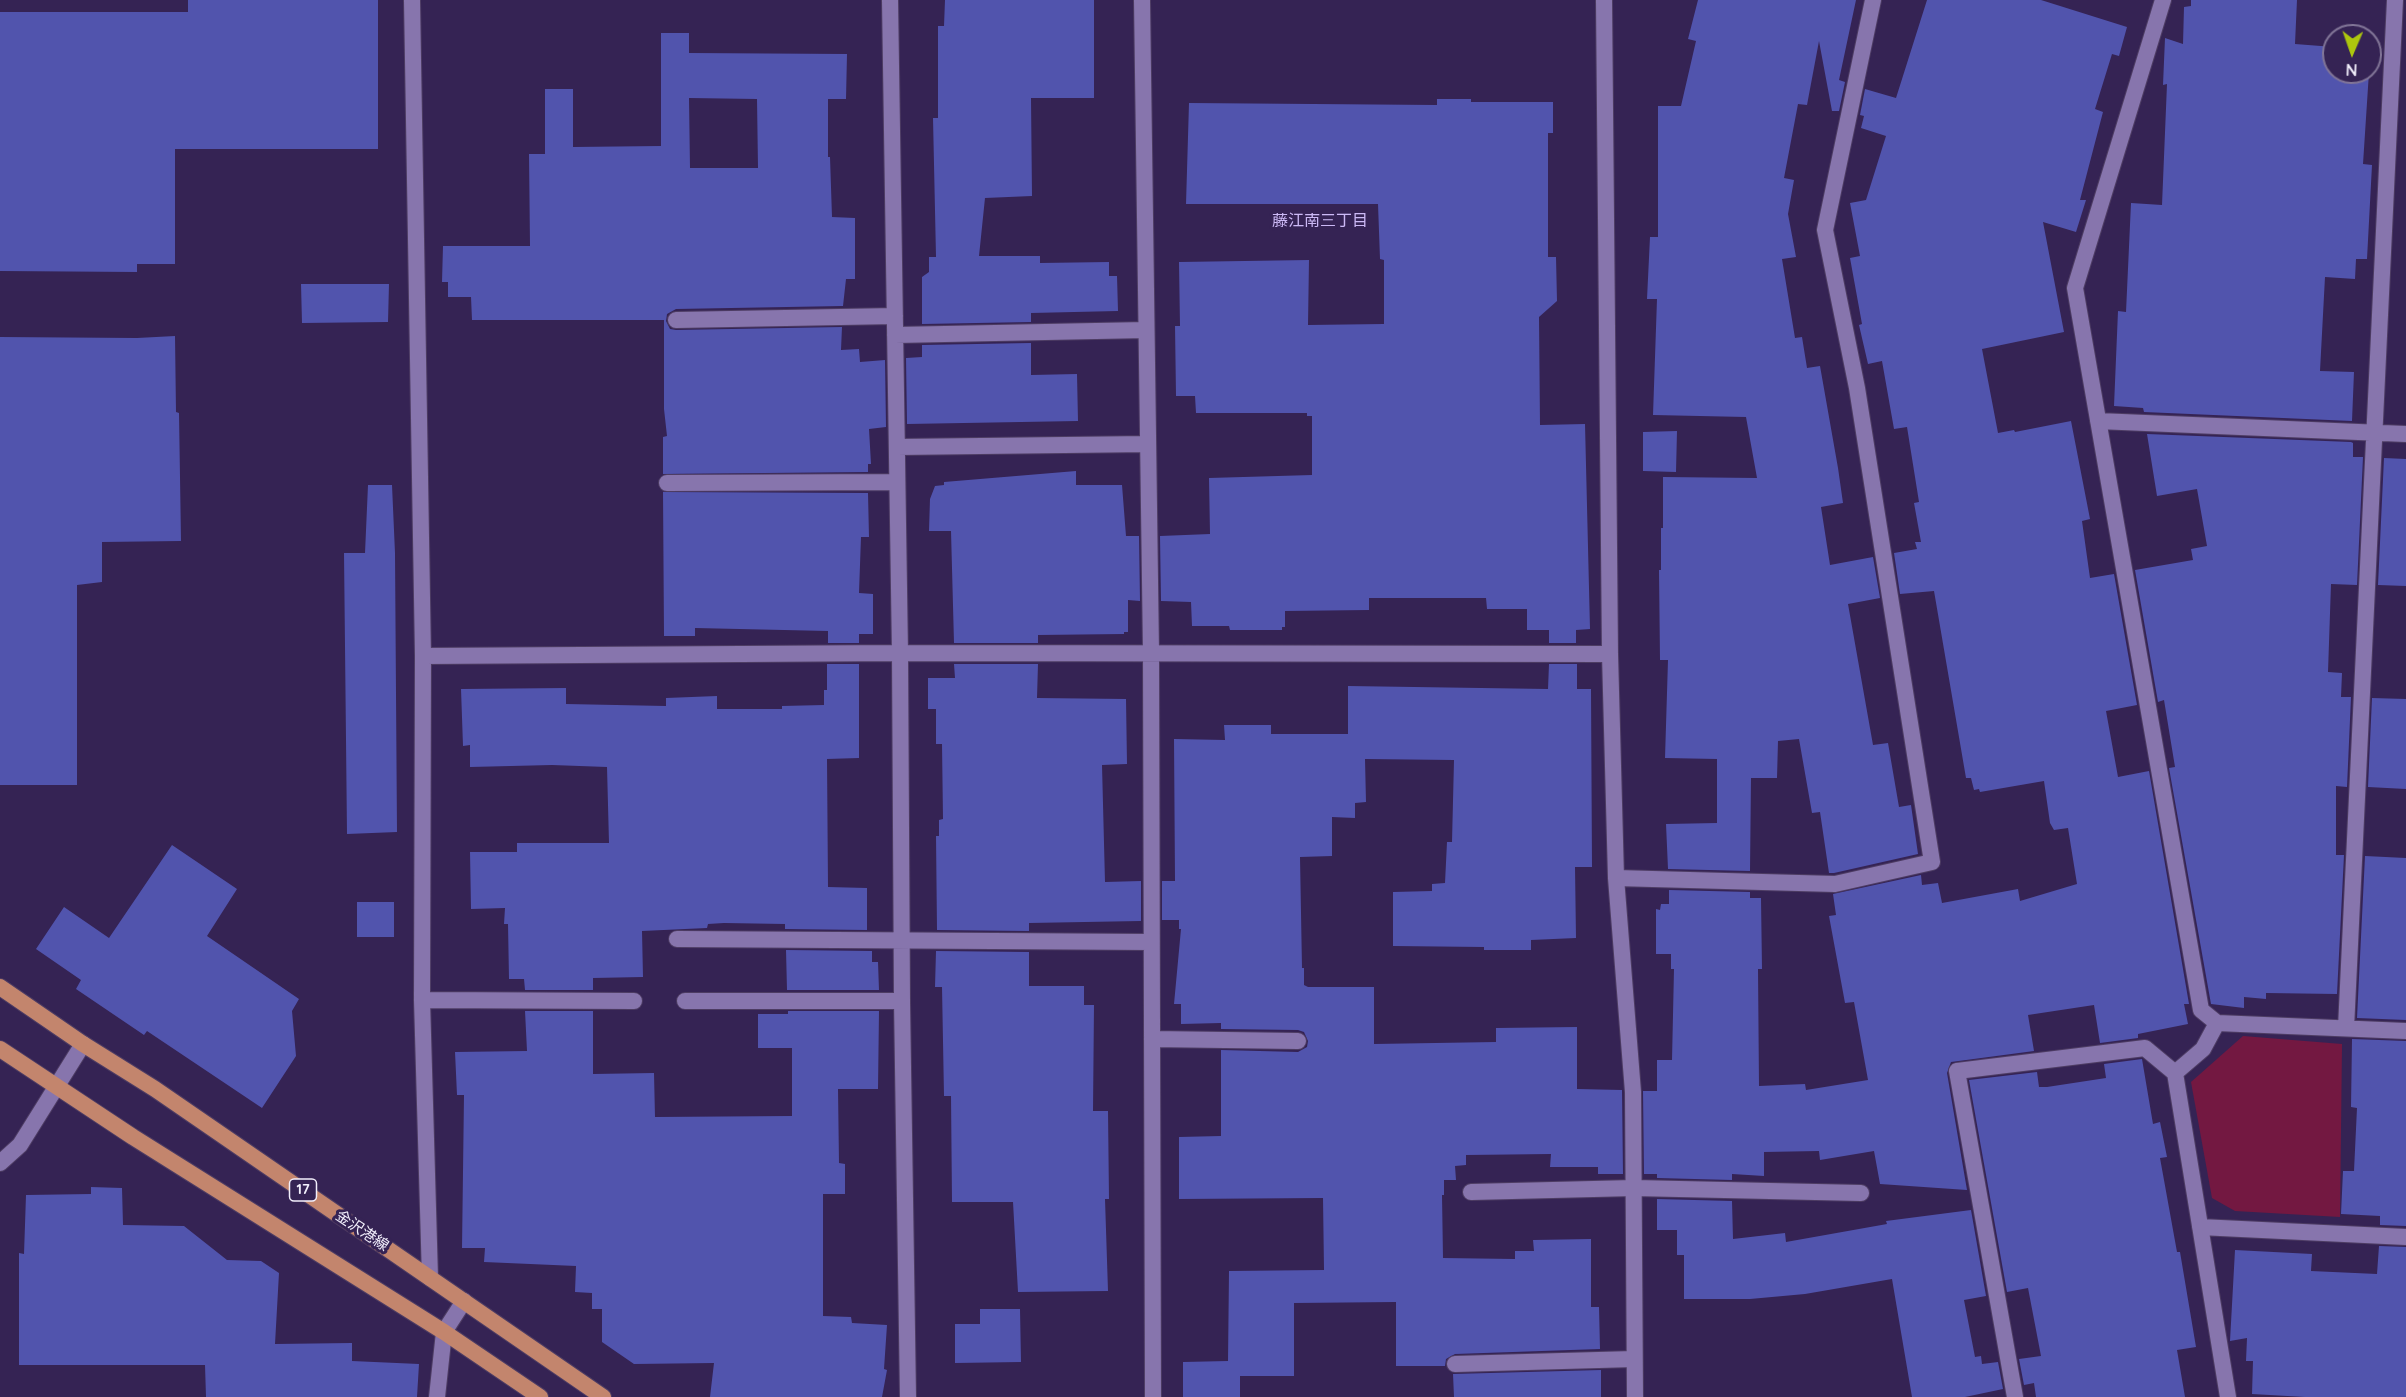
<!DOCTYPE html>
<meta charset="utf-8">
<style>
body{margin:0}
#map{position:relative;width:2406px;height:1397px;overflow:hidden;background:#352354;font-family:Quicksand,sans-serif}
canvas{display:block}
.north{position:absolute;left:2322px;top:24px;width:60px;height:60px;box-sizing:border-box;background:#352354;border:2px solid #817597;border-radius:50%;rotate:182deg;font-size:16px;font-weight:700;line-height:24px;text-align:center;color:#f2effc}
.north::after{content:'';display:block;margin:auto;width:21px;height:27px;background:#adc60e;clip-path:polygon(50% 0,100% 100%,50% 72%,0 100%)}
</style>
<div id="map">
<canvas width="2406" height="1397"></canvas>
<div class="north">N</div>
</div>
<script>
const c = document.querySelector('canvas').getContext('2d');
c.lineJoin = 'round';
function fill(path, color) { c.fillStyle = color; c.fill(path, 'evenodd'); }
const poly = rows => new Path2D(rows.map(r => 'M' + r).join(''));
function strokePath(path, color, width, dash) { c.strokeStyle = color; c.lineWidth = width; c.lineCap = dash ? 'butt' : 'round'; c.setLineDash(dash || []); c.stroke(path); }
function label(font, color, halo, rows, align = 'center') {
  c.font = font + ' Quicksand,"Noto Sans JP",sans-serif'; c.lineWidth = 6; c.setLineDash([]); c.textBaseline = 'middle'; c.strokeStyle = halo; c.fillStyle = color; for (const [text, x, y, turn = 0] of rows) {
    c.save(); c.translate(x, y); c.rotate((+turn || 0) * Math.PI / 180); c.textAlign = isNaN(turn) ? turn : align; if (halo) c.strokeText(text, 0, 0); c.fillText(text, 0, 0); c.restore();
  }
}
fill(poly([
 [2243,1036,2342,1044,2340,1217,2235,1211,2212,1198,2191,1082]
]), '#731841');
fill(poly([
 [188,0,378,0,378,149,175,149,175,264,137,264,137,272,0,271,0,12,188,12],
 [945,0,1094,0,1094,98,1031,98,1032,196,985,198,979,256,1040,256,1040,263,1109,262,1109,276,1117,276,1118,311,1031,313,1031,322,922,324,922,277,929,272,929,257,936,257,933,118,938,118,938,26,944,26],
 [1698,0,1856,0,1839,80,1845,82,1839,111,1832,111,1819,41,1807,105,1798,104,1784,178,1794,180,1788,214,1796,257,1782,259,1795,338,1802,337,1807,368,1820,366,1838,468,1843,503,1821,507,1830,565,1873,557,1880,598,1848,604,1873,745,1888,743,1899,807,1911,805,1918,854,1834,873,1829,873,1820,812,1812,813,1799,739,1778,741,1777,778,1751,778,1750,871,1668,869,1666,824,1717,823,1717,759,1665,758,1668,660,1660,660,1659,570,1661,570,1661,528,1663,528,1663,477,1757,478,1746,417,1653,415,1657,299,1647,299,1650,237,1658,237,1658,106,1681,106,1696,41,1688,39],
 [1927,0,2041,0,2127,27,2119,56,2112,54,2095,109,2103,112,2080,200,2086,200,2076,232,2043,222,2064,332,1982,349,1998,433,2014,430,2015,432,2071,421,2090,519,2082,521,2090,578,2114,574,2137,705,2106,711,2118,777,2149,771,2189,1004,2184,1004,2188,1024,2138,1034,2138,1038,2100,1043,2094,1005,2028,1015,2034,1051,1951,1062,1947,1073,1967,1190,1880,1184,1874,1151,1820,1160,1819,1151,1764,1152,1764,1176,1732,1174,1732,1180,1657,1178,1657,1174,1644,1174,1643,1091,1657,1091,1657,1060,1672,1060,1674,969,1671,969,1671,954,1656,954,1656,909,1660,910,1661,904,1669,904,1669,890,1750,892,1750,898,1761,898,1762,969,1758,969,1759,1086,1805,1084,1806,1090,1868,1080,1854,1002,1845,1003,1829,916,1836,915,1833,894,1921,875,1922,885,1938,883,1942,903,2018,889,2020,901,2077,884,2068,828,2054,830,2050,823,2044,781,1980,792,1979,789,1974,790,1971,778,1966,778,1934,591,1900,594,1894,553,1917,549,1915,542,1921,542,1914,503,1919,502,1907,427,1894,429,1882,361,1868,364,1859,325,1862,324,1850,258,1860,256,1850,203,1866,200,1886,136,1861,128,1864,116,1860,115,1865,89,1896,98],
 [2191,0,2297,0,2295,44,2334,47,2334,72,2369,72,2363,164,2372,165,2367,259,2356,259,2355,279,2325,277,2320,371,2354,372,2352,421,2144,412,2143,408,2114,406,2118,311,2126,312,2131,203,2162,205,2167,84,2163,85,2165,38,2183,44,2184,7,2191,6],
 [661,33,689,33,689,53,847,54,846,99,828,99,828,157,830,157,832,217,855,218,855,279,846,279,843,306,676,309,667,314,666,321,670,329,676,330,842,327,841,350,859,349,860,362,885,360,886,427,869,429,871,464,868,464,868,472,663,474,663,437,667,436,664,409,664,320,472,320,471,297,448,297,448,282,442,282,443,246,530,246,529,154,545,154,545,89,573,89,573,147,661,146],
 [689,98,757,99,758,168,690,168],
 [1437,99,1471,99,1471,102,1553,102,1553,133,1548,133,1548,257,1556,257,1557,301,1539,317,1540,425,1585,424,1590,629,1576,630,1576,643,1549,643,1549,630,1527,630,1527,609,1487,609,1486,598,1369,598,1369,610,1285,611,1285,627,1282,627,1282,630,1230,630,1229,626,1192,626,1191,602,1161,601,1160,536,1210,534,1209,478,1312,475,1312,416,1307,416,1307,413,1196,413,1195,396,1176,396,1175,326,1180,326,1179,262,1309,260,1308,325,1384,324,1384,260,1380,259,1378,204,1186,204,1189,103,1437,105],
 [301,284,389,284,388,322,302,323],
 [175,336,176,412,179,413,181,541,102,542,102,582,77,585,77,785,0,785,0,337,137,338],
 [1031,343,1031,375,1077,374,1078,421,907,424,906,358,922,357,922,345],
 [1677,431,1676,472,1643,471,1643,432],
 [2147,434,2351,442,2353,443,2353,457,2363,457,2357,585,2331,584,2328,672,2342,673,2341,697,2351,697,2347,787,2336,786,2336,855,2344,855,2337,994,2266,993,2266,999,2244,997,2244,1008,2211,1004,2169,768,2175,767,2164,700,2158,702,2135,570,2193,560,2191,549,2207,546,2197,489,2157,496],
 [2384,458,2406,459,2406,586,2378,585],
 [1076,471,1076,485,1122,485,1126,536,1139,536,1140,601,1128,600,1128,632,1124,632,1124,634,1038,635,1038,643,954,643,951,531,929,531,930,499,935,486,944,485,944,482],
 [368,485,392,485,395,553,397,832,347,834,344,553,365,553],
 [663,492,868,493,869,537,861,537,859,593,873,594,873,634,859,634,859,643,828,643,828,631,695,628,695,636,664,636],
 [827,664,859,664,859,758,827,759,828,887,867,888,867,930,785,929,785,924,724,923,708,924,707,928,642,931,643,977,593,978,593,990,525,990,524,979,509,979,508,924,504,924,505,908,471,909,470,852,517,852,517,843,609,843,607,767,552,765,470,767,470,745,463,746,461,689,566,688,566,704,666,706,666,698,717,696,717,709,782,709,782,706,824,705,824,690,827,690],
 [954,664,1038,664,1037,698,1126,699,1127,764,1102,765,1105,882,1141,881,1141,921,1029,923,1029,931,937,930,936,836,939,836,939,820,943,819,942,744,936,744,936,709,928,709,928,678,955,678],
 [1549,664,1577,664,1577,689,1591,689,1592,867,1575,867,1576,938,1531,940,1531,950,1484,950,1484,947,1393,946,1393,892,1432,891,1432,884,1445,883,1447,842,1452,842,1454,760,1365,759,1366,802,1355,803,1355,818,1332,817,1332,856,1300,857,1302,968,1304,968,1304,985,1308,987,1374,987,1374,1044,1496,1042,1496,1028,1577,1027,1577,1089,1622,1090,1623,1174,1598,1174,1598,1167,1550,1167,1551,1154,1466,1155,1466,1165,1455,1166,1456,1180,1444,1180,1444,1195,1442,1195,1443,1258,1515,1259,1515,1251,1534,1251,1533,1240,1591,1239,1591,1307,1599,1307,1600,1349,1455,1354,1446,1359,1445,1366,1396,1366,1396,1302,1294,1303,1294,1376,1240,1376,1240,1397,1183,1397,1183,1362,1228,1361,1229,1271,1324,1270,1323,1198,1179,1199,1179,1137,1221,1136,1221,1050,1298,1052,1307,1047,1308,1041,1304,1032,1298,1030,1221,1029,1221,1023,1181,1024,1181,1004,1174,1004,1181,929,1179,929,1179,920,1162,920,1162,881,1175,881,1174,739,1225,740,1224,725,1271,725,1271,734,1348,734,1348,686,1548,689],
 [2372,698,2406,699,2406,789,2368,787],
 [172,845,237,889,207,936,299,999,292,1011,296,1056,262,1108,147,1031,144,1035,76,989,81,980,36,949,64,907,109,938],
 [2365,856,2406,858,2406,1020,2357,1018],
 [357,902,394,902,394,937,357,937],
 [786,950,872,951,872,962,878,962,879,990,787,990],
 [936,951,1029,952,1029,986,1084,986,1084,1005,1094,1005,1093,1111,1108,1111,1109,1199,1105,1199,1108,1291,1018,1292,1013,1202,952,1202,951,1096,944,1096,942,987,935,987],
 [525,1011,593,1011,593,1074,654,1073,655,1117,792,1116,792,1048,758,1048,758,1014,788,1014,788,1011,879,1011,878,1089,838,1089,839,1163,845,1164,845,1194,823,1194,823,1316,851,1317,852,1323,887,1325,884,1369,887,1370,882,1397,710,1397,714,1363,634,1364,602,1342,602,1309,592,1309,592,1293,575,1292,576,1266,484,1262,485,1248,462,1248,464,1095,457,1095,455,1052,527,1051],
 [2352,1039,2406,1041,2406,1226,2380,1225,2380,1216,2341,1214,2343,1171,2354,1171,2357,1108,2351,1107],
 [2142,1059,2153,1124,2160,1122,2167,1157,2160,1158,2177,1252,2180,1252,2196,1347,2177,1350,2185,1397,2036,1397,2034,1383,2024,1385,2019,1359,2041,1356,2028,1288,2007,1292,1969,1080,2037,1072,2039,1087,2047,1087,2106,1078,2104,1064],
 [91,1187,122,1188,123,1225,184,1226,227,1260,261,1261,279,1273,275,1344,352,1343,352,1361,419,1364,417,1397,206,1397,205,1365,19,1365,19,1253,24,1254,26,1195,91,1194],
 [1657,1199,1732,1201,1733,1239,1785,1233,1786,1242,1887,1224,1886,1221,1971,1210,1986,1296,1964,1300,1975,1357,1981,1356,1982,1364,1998,1362,2003,1389,1965,1397,1912,1397,1892,1279,1805,1294,1750,1299,1684,1299,1684,1255,1677,1255,1677,1230,1657,1230],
 [2379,1246,2406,1247,2406,1397,2305,1397,2252,1394,2253,1361,2246,1361,2247,1338,2230,1341,2235,1250,2312,1254,2311,1271,2377,1274],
 [980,1309,1020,1309,1021,1362,955,1363,955,1324,980,1324],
 [1601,1370,1601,1397,1454,1397,1453,1374]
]), '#5154ad');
const minor = poly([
 [412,0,423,656,422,1000,430,1278],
 [1142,0,1151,652,1153,1397],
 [2163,0,2075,288,2201,1010,2217,1023,2203,1049,2175,1073,2228,1397],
 [676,320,895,316],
 [895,335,1146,330],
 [2098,421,2406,434],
 [897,447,1148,444],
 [667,483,897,482],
 [1610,654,1616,878],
 [423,656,900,653,890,0],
 [677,939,1151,942],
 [422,1000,634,1001],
 [685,1001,902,1001],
 [2217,1023,2406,1031],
 [2346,1028,2395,0],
 [1152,1039,1298,1041],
 [1471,1192,1634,1188,1861,1193],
 [2200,1227,2406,1237],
 [1455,1364,1634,1359],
 [437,1397,444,1332,464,1301],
 [908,1397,902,1001,900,653,1610,654,1604,0],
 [1635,1397,1633,1092,1616,878,1835,884,1932,862,1857,388,1825,230,1873,0],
 [2015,1397,1957,1071,2145,1048,2175,1073]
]);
const tertiary = poly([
 [0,1163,20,1145,83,1044]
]);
const primary = poly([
 [0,987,83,1044,155,1089,603,1397],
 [0,1049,133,1137,444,1332,540,1397]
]);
strokePath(minor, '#4d3c63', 18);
strokePath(tertiary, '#4d3c63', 18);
strokePath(primary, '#4d3c63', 18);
strokePath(minor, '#8775ad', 16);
strokePath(tertiary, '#8775ad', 16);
strokePath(primary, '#c3856d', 16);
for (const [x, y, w] of [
 [303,1190,27]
]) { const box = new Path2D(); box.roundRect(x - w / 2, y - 11, w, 22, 4.5); c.fillStyle = '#352354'; c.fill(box); strokePath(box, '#f2effc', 1.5); }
label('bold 14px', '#f2effc', null, [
 ["17",303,1190]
]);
label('15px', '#f2effc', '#352354', [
 ["金沢港線",362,1231,34]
]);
label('16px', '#ccb9f5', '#352354', [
 ["藤江南三丁目",1320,221]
]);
</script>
